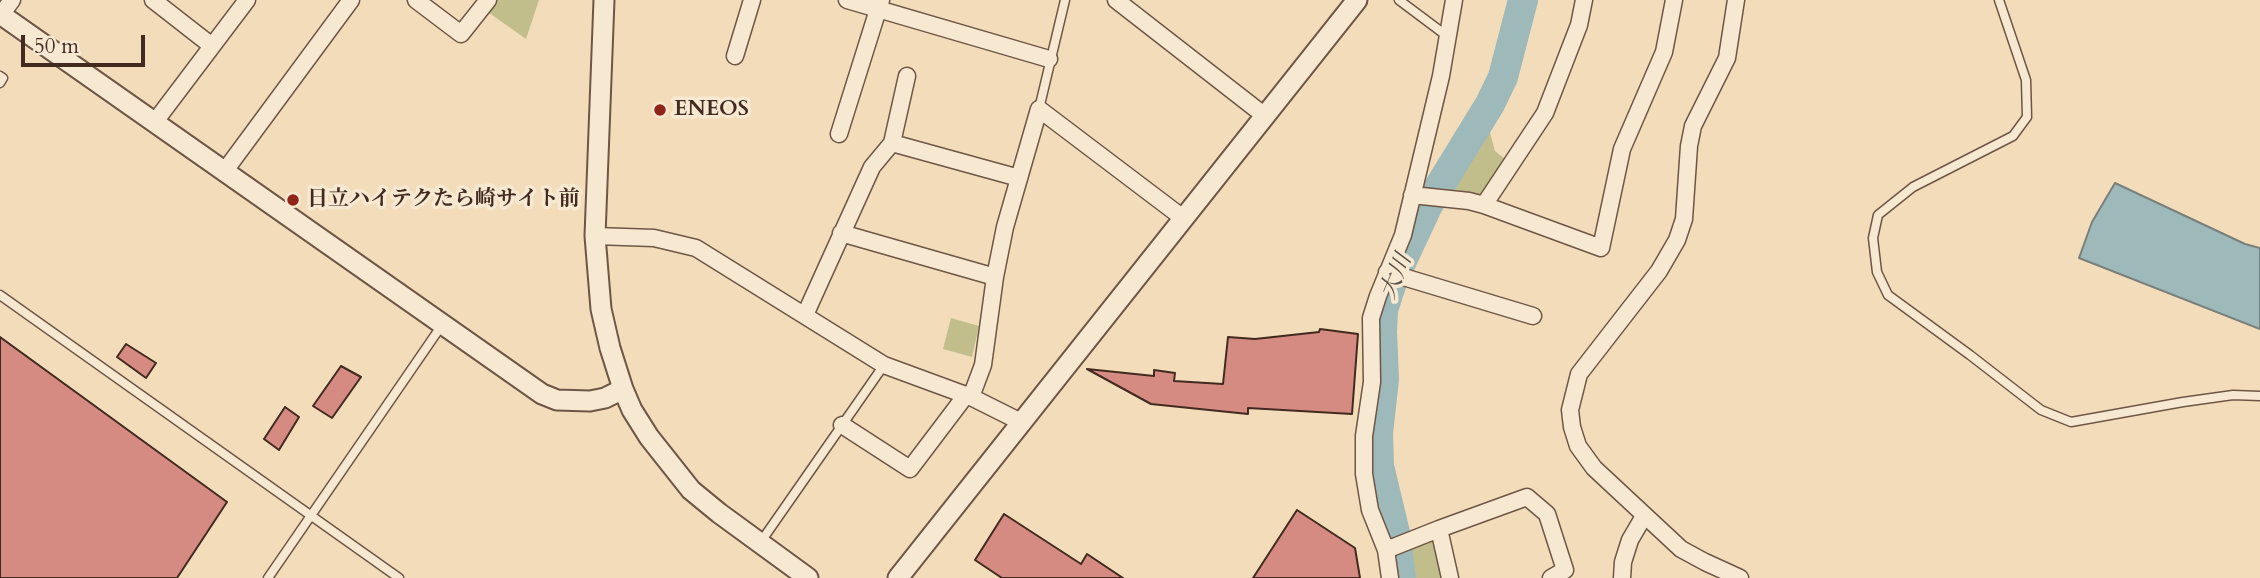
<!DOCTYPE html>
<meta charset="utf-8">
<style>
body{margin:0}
#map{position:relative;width:2260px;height:578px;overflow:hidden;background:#f3dcba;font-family:Cardo,serif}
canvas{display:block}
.scale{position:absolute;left:21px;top:35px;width:124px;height:32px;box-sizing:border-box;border:4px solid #422a20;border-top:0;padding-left:9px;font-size:21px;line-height:24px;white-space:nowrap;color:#422a20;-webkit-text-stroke:5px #f7e8d2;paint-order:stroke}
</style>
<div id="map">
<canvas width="2260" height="578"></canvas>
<div class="scale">50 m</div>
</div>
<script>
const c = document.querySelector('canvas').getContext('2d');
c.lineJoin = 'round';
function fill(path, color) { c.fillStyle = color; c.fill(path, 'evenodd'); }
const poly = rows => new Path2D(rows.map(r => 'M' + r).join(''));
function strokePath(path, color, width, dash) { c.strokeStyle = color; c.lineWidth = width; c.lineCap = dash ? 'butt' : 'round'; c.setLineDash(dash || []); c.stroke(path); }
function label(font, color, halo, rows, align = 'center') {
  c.font = font + ' Cardo,"Noto Serif JP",serif'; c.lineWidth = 7; c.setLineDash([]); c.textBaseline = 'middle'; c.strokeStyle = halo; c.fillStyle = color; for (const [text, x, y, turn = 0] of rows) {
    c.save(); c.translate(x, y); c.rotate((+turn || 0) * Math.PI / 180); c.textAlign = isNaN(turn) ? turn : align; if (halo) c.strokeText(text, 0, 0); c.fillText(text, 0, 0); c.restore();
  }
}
fill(poly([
 [493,0,539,0,526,39,485,10],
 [1486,118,1495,151,1509,162,1483,203,1438,194],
 [951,318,979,326,972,357,943,349],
 [1428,536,1440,542,1448,578,1407,578,1400,545]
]), '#c2be8b');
const water = poly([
 [2115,183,2245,244,2260,248,2260,329,2079,258,2092,222,2115,183]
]);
fill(water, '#9eb9b9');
strokePath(water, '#79807c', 2);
strokePath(poly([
 [1401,578,1396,537,1379,466,1378,433,1384,379,1382,332,1383,310,1392,282,1428,205,1490,104,1503,77,1523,0]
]), '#9eb9b9', 30);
const building = poly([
 [1320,329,1358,334,1352,414,1248,408,1248,414,1151,404,1087,369,1154,376,1154,370,1175,373,1174,381,1223,384,1228,337,1255,339,1319,332,1320,329],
 [0,337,227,502,177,578,0,578,0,337],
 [126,344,156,363,146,378,117,357,126,344],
 [341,366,361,377,332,418,313,406,341,366],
 [285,407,299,417,279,450,264,439,285,407],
 [1297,510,1355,548,1360,578,1253,578,1297,510],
 [1004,514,1081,564,1087,554,1123,578,1002,578,975,560,1004,514]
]);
fill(building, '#d58b82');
strokePath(building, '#422a20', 2);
const service = poly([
 [1399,0,1447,36],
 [1999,0,2026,80,2027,117,2013,136,1913,187,1878,215,1873,238,1877,272,1888,295,1970,355,2041,410,2071,422,2183,402,2233,395,2260,396],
 [0,76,3,78,0,83],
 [1039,109,1065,0],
 [0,295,399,578],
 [760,543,884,365],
 [268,578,442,325]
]);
const minor = poly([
 [153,0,212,46],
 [416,0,461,34,488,0],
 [847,0,1049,59],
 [1116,0,1265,116],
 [1736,0,1727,58,1693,126,1689,146,1684,219,1677,240,1659,271,1579,374,1570,410,1572,427,1578,446,1594,468,1681,549,1705,562,1740,578],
 [1,15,12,0],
 [735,56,752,0],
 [154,123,247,0],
 [839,134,881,0],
 [892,143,907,76],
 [224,172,351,0],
 [1412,195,1469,201,1484,205,1545,113,1579,25,1584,0],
 [1484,205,1601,248,1622,149,1664,52,1674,0],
 [841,233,995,277],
 [595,236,654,238,696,248,884,365,971,397,1023,423],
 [1387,272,1533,316],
 [805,315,872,167,892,143,1019,178],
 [971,397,983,365,995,277,1005,227,1039,109,1183,218],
 [842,425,910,469,966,395],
 [1386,550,1439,529],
 [1390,578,1386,550,1370,510,1364,474,1364,436,1372,382,1371,318,1378,296,1403,235,1441,76,1454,0],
 [1450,578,1439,529,1527,497,1547,514,1565,570,1551,578],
 [1622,578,1623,562,1630,540,1644,516]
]);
const tertiary = poly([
 [604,0,595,236,601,309,610,348,623,389,632,410,649,437,691,490,719,513,808,578],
 [0,14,542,394,557,400,590,401,605,398,623,389],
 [898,578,1357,0]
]);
strokePath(service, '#6e5646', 11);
strokePath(minor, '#6e5646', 19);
strokePath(tertiary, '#6e5646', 23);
strokePath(service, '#f7e8d2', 8);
strokePath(minor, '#f7e8d2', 16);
strokePath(tertiary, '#f7e8d2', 19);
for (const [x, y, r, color] of [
 [660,110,7,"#8f2418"],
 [293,200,7,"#8f2418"]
]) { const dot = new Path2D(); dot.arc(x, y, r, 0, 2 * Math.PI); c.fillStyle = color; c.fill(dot); strokePath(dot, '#f7e8d2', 2.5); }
label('bold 21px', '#422a20', '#f7e8d2', [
 ["ENEOS",674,110],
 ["日立ハイテクたら崎サイト前",307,200]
], 'left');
label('italic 23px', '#594e46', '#f7e8d2', [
 ["大川",1397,277,-67]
]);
</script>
